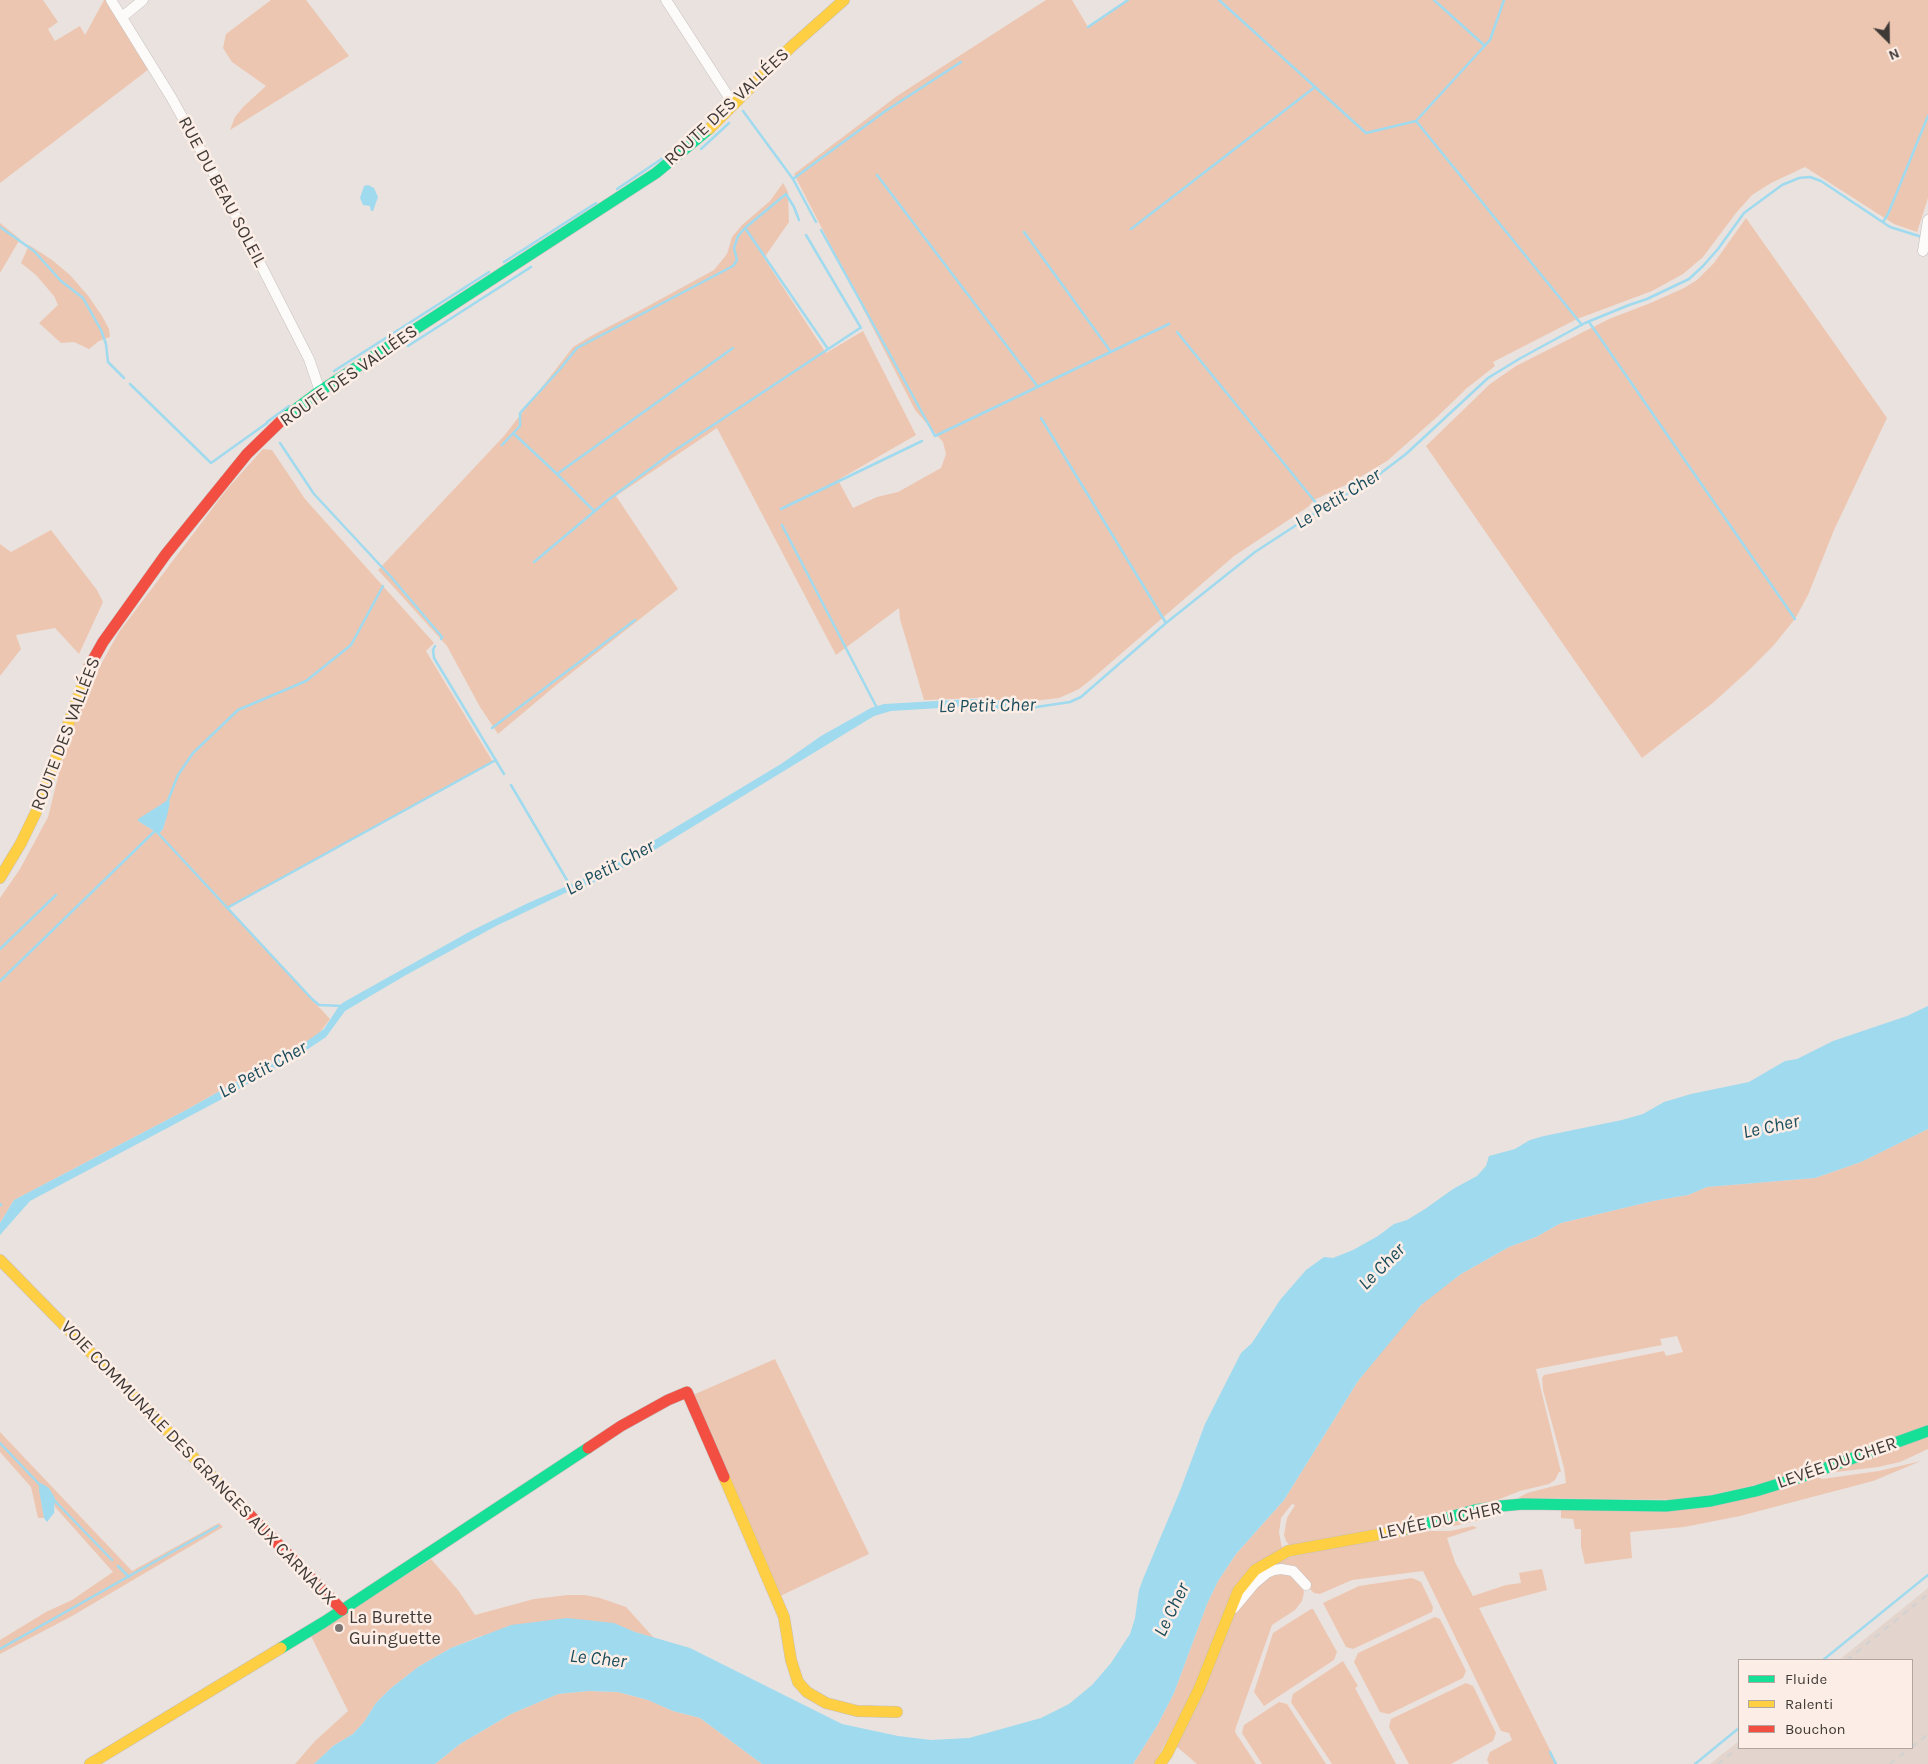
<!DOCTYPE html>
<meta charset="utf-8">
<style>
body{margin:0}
#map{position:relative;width:1928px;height:1764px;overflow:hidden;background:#eae2de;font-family:Karla,sans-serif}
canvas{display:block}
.legend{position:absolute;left:1738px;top:1659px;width:175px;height:90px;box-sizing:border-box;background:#fceee6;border:1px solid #b1a6a0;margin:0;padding:6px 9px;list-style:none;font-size:15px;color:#403a37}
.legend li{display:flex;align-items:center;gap:10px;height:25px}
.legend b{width:25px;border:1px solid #b1a6a0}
.north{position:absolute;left:1863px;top:15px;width:50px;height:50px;-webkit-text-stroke:4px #fceee6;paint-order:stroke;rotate:157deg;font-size:14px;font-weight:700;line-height:20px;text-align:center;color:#403a37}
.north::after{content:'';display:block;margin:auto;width:18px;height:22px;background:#403a37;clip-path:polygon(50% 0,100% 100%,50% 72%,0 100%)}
</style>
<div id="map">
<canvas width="1928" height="1764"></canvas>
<ul class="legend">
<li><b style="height:6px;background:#16e098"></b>Fluide</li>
<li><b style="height:6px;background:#ffcf43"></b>Ralenti</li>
<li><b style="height:6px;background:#f24e42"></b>Bouchon</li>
</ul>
<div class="north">N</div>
</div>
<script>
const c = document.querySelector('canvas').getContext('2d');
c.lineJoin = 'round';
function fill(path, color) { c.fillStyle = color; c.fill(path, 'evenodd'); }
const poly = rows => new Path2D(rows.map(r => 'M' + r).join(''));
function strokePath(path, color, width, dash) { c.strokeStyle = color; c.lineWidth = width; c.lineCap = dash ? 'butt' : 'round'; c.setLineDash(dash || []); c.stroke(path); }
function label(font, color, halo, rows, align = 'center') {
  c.font = font + ' Karla,sans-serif'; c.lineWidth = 5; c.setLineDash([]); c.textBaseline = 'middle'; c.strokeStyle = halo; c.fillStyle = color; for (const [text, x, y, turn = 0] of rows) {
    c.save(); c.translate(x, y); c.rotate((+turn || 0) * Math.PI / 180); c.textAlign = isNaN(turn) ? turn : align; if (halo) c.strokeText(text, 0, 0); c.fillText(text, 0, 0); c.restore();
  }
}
fill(poly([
 [1928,1588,1928,1764,1710,1764,1739,1741,1739,1748,1912,1748,1912,1660,1839,1660]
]), '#e3d5cd');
fill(poly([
 [0,0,43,0,58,22,48,29,55,41,80,26,85,35,104,0,111,0,153,66,0,183],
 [271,0,306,0,349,56,230,130,235,117,243,107,266,86,232,62,223,48,226,34],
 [1046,0,1072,0,1088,27,1128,0,1928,0,1928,198,1917,232,1894,224,1805,167,1771,183,1752,195,1736,213,1703,257,1683,274,1652,291,1577,319,1493,362,1495,366,1467,388,1437,417,1387,461,1350,483,1314,500,1308,507,1234,556,1093,678,1079,689,1059,698,1024,702,976,698,924,700,900,619,899,608,836,655,717,428,616,496,678,589,560,682,498,734,480,707,447,646,378,570,504,436,573,347,591,336,639,311,714,270,727,254,732,237,742,225,770,201,783,183,788,192,789,222,764,258,826,353,863,331,916,435,838,480,853,508,877,497,898,492,941,468,946,454,943,442,915,410,794,174,897,96],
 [1746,218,1887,418,1834,530,1808,595,1795,619,1773,646,1749,670,1714,702,1642,758,1426,446,1490,384,1516,366,1609,319,1653,302,1684,288,1697,280,1714,263],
 [0,223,20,239,0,273],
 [29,245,52,260,70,275,89,297,102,316,109,329,110,337,99,341,89,349,74,342,61,343,39,323,58,305,54,296,36,275,21,263],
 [263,449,272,450,305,499,434,643,426,651,493,762,227,908,330,1019,318,1035,188,1109,14,1200,0,1223,0,898,20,869,48,817,61,765,80,708,100,666,119,632,227,489],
 [170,802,163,829,159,834,138,821],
 [51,530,97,590,103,602,79,654,55,628,16,635,21,649,0,676,0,544,11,552],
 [1928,1129,1928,1428,1795,1476,1690,1500,1518,1498,1527,1493,1566,1483,1564,1468,1543,1390,1542,1378,1544,1375,1664,1351,1666,1356,1683,1352,1677,1336,1660,1339,1662,1345,1536,1369,1561,1472,1559,1472,1555,1480,1549,1484,1520,1491,1490,1503,1447,1513,1428,1515,1420,1521,1289,1545,1286,1541,1284,1535,1287,1518,1295,1505,1292,1504,1281,1518,1279,1533,1282,1548,1265,1559,1154,1764,1133,1764,1157,1726,1174,1693,1207,1604,1218,1581,1236,1554,1284,1500,1358,1381,1405,1322,1428,1298,1461,1274,1509,1247,1536,1237,1561,1223,1653,1201,1688,1195,1707,1187,1815,1178,1861,1162],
 [775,1359,869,1554,778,1597,693,1395],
 [0,1432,132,1571,219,1523,223,1527,72,1616,0,1654,0,1640,46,1612,72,1600,113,1572,55,1507,55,1505,39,1486,44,1518,38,1518,31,1487,0,1452],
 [1928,1434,1928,1449,1900,1462,1878,1467,1828,1473],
 [1921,1461,1873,1481,1740,1516,1684,1527,1630,1532,1632,1558,1585,1564,1581,1547,1581,1529,1575,1529,1573,1519,1561,1518,1561,1508,1629,1509,1817,1477,1822,1479,1879,1471],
 [1487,1513,1490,1518,1454,1526,1437,1527],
 [1473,1526,1477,1528,1447,1538,1455,1562,1473,1596,1506,1585,1521,1583,1519,1573,1542,1569,1547,1590,1479,1608,1557,1764,1489,1764,1487,1760,1490,1752,1512,1740,1509,1733,1501,1731,1423,1571,1352,1580,1320,1594,1314,1593,1311,1590,1302,1575,1265,1566,1275,1560,1418,1531,1450,1531],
 [431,1559,458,1590,475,1615,534,1599,568,1595,585,1595,600,1598,626,1607,654,1638,635,1632,481,1636,451,1648,418,1667,390,1689,376,1703,364,1722,353,1734,333,1746,314,1764,295,1764,315,1741,348,1711,311,1636],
 [1291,1573,1302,1585,1304,1592,1302,1601,1295,1610,1272,1625,1236,1727,1235,1732,1256,1764,1197,1764,1176,1746,1232,1616,1269,1575],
 [1412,1578,1421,1582,1433,1607,1432,1612,1353,1649,1346,1647,1323,1603,1359,1586],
 [1311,1609,1313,1609,1337,1652,1334,1660,1264,1706,1254,1692,1273,1633],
 [1435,1617,1440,1619,1466,1671,1463,1678,1389,1714,1380,1712,1354,1662,1358,1653],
 [1343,1661,1358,1686,1355,1688,1396,1764,1332,1764,1291,1702,1293,1694],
 [1466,1683,1473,1686,1496,1733,1493,1741,1451,1764,1409,1764,1389,1727,1391,1719],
 [588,1691,618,1692,648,1700,673,1711,700,1718,762,1764,435,1764,460,1744,511,1714,558,1694],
 [1279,1702,1287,1704,1326,1764,1262,1764,1242,1733,1244,1725]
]), '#edc6b1');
fill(poly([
 [368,185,374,188,378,197,373,211,371,211,370,206,363,205,360,198,364,186],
 [972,699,1002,701,1012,705,1025,703,1024,712,972,706,891,711,874,716,643,857,597,881,565,893,496,926,406,975,345,1011,326,1037,308,1049,220,1100,30,1201,0,1235,0,1223,14,1200,188,1109,303,1044,324,1029,339,1006,344,1002,469,932,526,904,608,868,781,764,821,736,871,708,884,704],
 [168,800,170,802,167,816,163,829,159,834,138,821,138,819],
 [1928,1006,1928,1129,1861,1162,1815,1178,1707,1187,1688,1195,1653,1201,1561,1223,1536,1237,1509,1247,1461,1274,1421,1305,1358,1381,1284,1500,1236,1554,1218,1581,1207,1604,1174,1693,1157,1726,1133,1764,762,1764,700,1718,673,1711,648,1700,618,1692,588,1691,558,1694,511,1714,460,1744,435,1764,314,1764,333,1746,353,1734,364,1722,376,1703,390,1689,418,1667,451,1648,511,1625,567,1618,614,1623,635,1632,690,1648,842,1724,898,1736,931,1740,969,1738,1041,1718,1069,1704,1092,1685,1111,1663,1130,1634,1135,1618,1139,1590,1143,1579,1180,1491,1205,1424,1241,1353,1252,1343,1280,1300,1306,1270,1324,1257,1333,1258,1353,1250,1378,1236,1394,1224,1407,1220,1425,1209,1453,1189,1477,1176,1486,1166,1489,1156,1515,1149,1530,1140,1544,1136,1622,1120,1643,1114,1664,1102,1691,1094,1749,1082,1785,1061,1797,1059,1833,1041,1907,1016],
 [41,1483,49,1488,55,1498,54,1513,47,1522,44,1518,39,1490,39,1484]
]), '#9fdaef');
strokePath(poly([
 [1219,0,1366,133,1416,121,1582,325],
 [1434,0,1485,46],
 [1088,27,1128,0],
 [743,111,793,179,816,222],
 [1416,121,1490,40,1504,0],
 [701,149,729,123],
 [877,175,1038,387],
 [793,179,884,112,961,62],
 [617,189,666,156],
 [1883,222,1888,214,1928,116],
 [0,227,34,251,61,281,83,298,101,330,106,344,108,362,124,378],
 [745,228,828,349],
 [1131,229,1315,87],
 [821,230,935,436,1169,324],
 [1024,232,1111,352],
 [806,235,861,328],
 [504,262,596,203],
 [1589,322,1795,619],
 [1177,332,1321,509],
 [408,346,531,267],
 [334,371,489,272],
 [130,384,211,463,267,423],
 [1041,418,1166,623],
 [267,422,289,406],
 [513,433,557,474],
 [280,443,314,494,392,578,442,637,441,639],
 [502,445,520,426,520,413,560,369,577,348,733,266,737,260,734,248,738,236,745,228,786,194,794,207,799,220],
 [781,509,922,441],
 [594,511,557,474,733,348],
 [782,525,877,708],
 [534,562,608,500,674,451,860,328],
 [435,646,433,650,434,658,504,774],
 [1023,709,1070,702,1081,697,1166,623,1255,552,1321,509,1373,479,1406,454,1488,378,1519,359,1585,323,1629,305,1647,299,1689,279,1703,266,1718,249,1744,213,1782,185,1799,178,1810,177,1821,181,1890,227,1922,237],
 [492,728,635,620],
 [511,785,571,887],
 [167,803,178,775,193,753,238,710,306,681,351,645,383,586],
 [156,831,312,999,319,1005,342,1006],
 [227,908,496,760],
 [0,949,56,895],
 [0,981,157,829],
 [0,1204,1,1205],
 [0,1443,40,1485],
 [54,1500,112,1560],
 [118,1566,129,1577],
 [0,1649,218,1526],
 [1823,1660,1928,1575],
 [1550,1752,1556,1764],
 [1695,1764,1739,1728]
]), '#9fdaef', 2.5);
const street = poly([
 [111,0,171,97,219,183,309,359,320,391],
 [666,0,734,105],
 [122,17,143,0],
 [1923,251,1928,220],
 [1234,1608,1254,1584,1267,1573,1274,1570,1281,1569,1293,1571,1306,1585]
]);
const fast = poly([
 [284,418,320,391,656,173,709,129],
 [1403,1530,1475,1510,1501,1506,1523,1504,1666,1506,1711,1501,1756,1491,1798,1478,1928,1431],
 [281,1648,324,1622,588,1448]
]);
const slow = poly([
 [709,129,791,47,844,0],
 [0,878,21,843,37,810,89,667],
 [0,1260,248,1513],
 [724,1477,784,1617,791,1660,798,1682,807,1692,826,1703,857,1711,897,1712],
 [90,1764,281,1648],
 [1160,1764,1167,1754,1199,1689,1238,1591,1255,1570,1288,1551,1403,1530]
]);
const jam = poly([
 [89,667,103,642,166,554,247,454,284,418],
 [588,1448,621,1426,668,1400,687,1392,724,1477],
 [248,1513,342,1610]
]);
strokePath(street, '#c5bfbc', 11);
strokePath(fast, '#c5bfbc', 12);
strokePath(slow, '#c5bfbc', 12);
strokePath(jam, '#c5bfbc', 12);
strokePath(street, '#fcfbfa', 10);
strokePath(fast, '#16e098', 11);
strokePath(slow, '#ffcf43', 11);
strokePath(jam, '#f24e42', 11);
strokePath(poly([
 [1847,1660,1928,1594],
 [1912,1747,1928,1734],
 [1718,1764,1739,1747],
 [1890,1764,1910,1748]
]), '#d4d2d0', 2.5, [6, 6]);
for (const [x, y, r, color] of [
 [339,1628,5,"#7c7571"]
]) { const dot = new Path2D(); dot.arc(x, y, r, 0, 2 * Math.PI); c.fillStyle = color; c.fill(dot); strokePath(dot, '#fceee6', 2); }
label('18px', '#403a37', '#fceee6', [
 ["ROUTE DES VALLÉES",727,107,-43],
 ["RUE DU BEAU SOLEIL",222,192,62],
 ["ROUTE DES VALLÉES",349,376,-35],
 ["ROUTE DES VALLÉES",66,734,-69],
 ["VOIE COMMUNALE DES GRANGES AUX CARNAUX",198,1463,46],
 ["LEVÉE DU CHER",1837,1463,-19],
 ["LEVÉE DU CHER",1440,1521,-12]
]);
label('18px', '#403a37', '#fceee6', [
 ["La Burette",349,1618],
 ["Guinguette",349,1639]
], 'left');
label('italic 19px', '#1a4d5d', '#fceee6', [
 ["Le Petit Cher",1338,499,-32],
 ["Le Petit Cher",987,706,-1],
 ["Le Petit Cher",610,868,-28],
 ["Le Petit Cher",263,1070,-29],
 ["Le Cher",1771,1127,-12],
 ["Le Cher",1382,1267,-45],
 ["Le Cher",1172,1610,-64],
 ["Le Cher",598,1659,6]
]);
</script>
